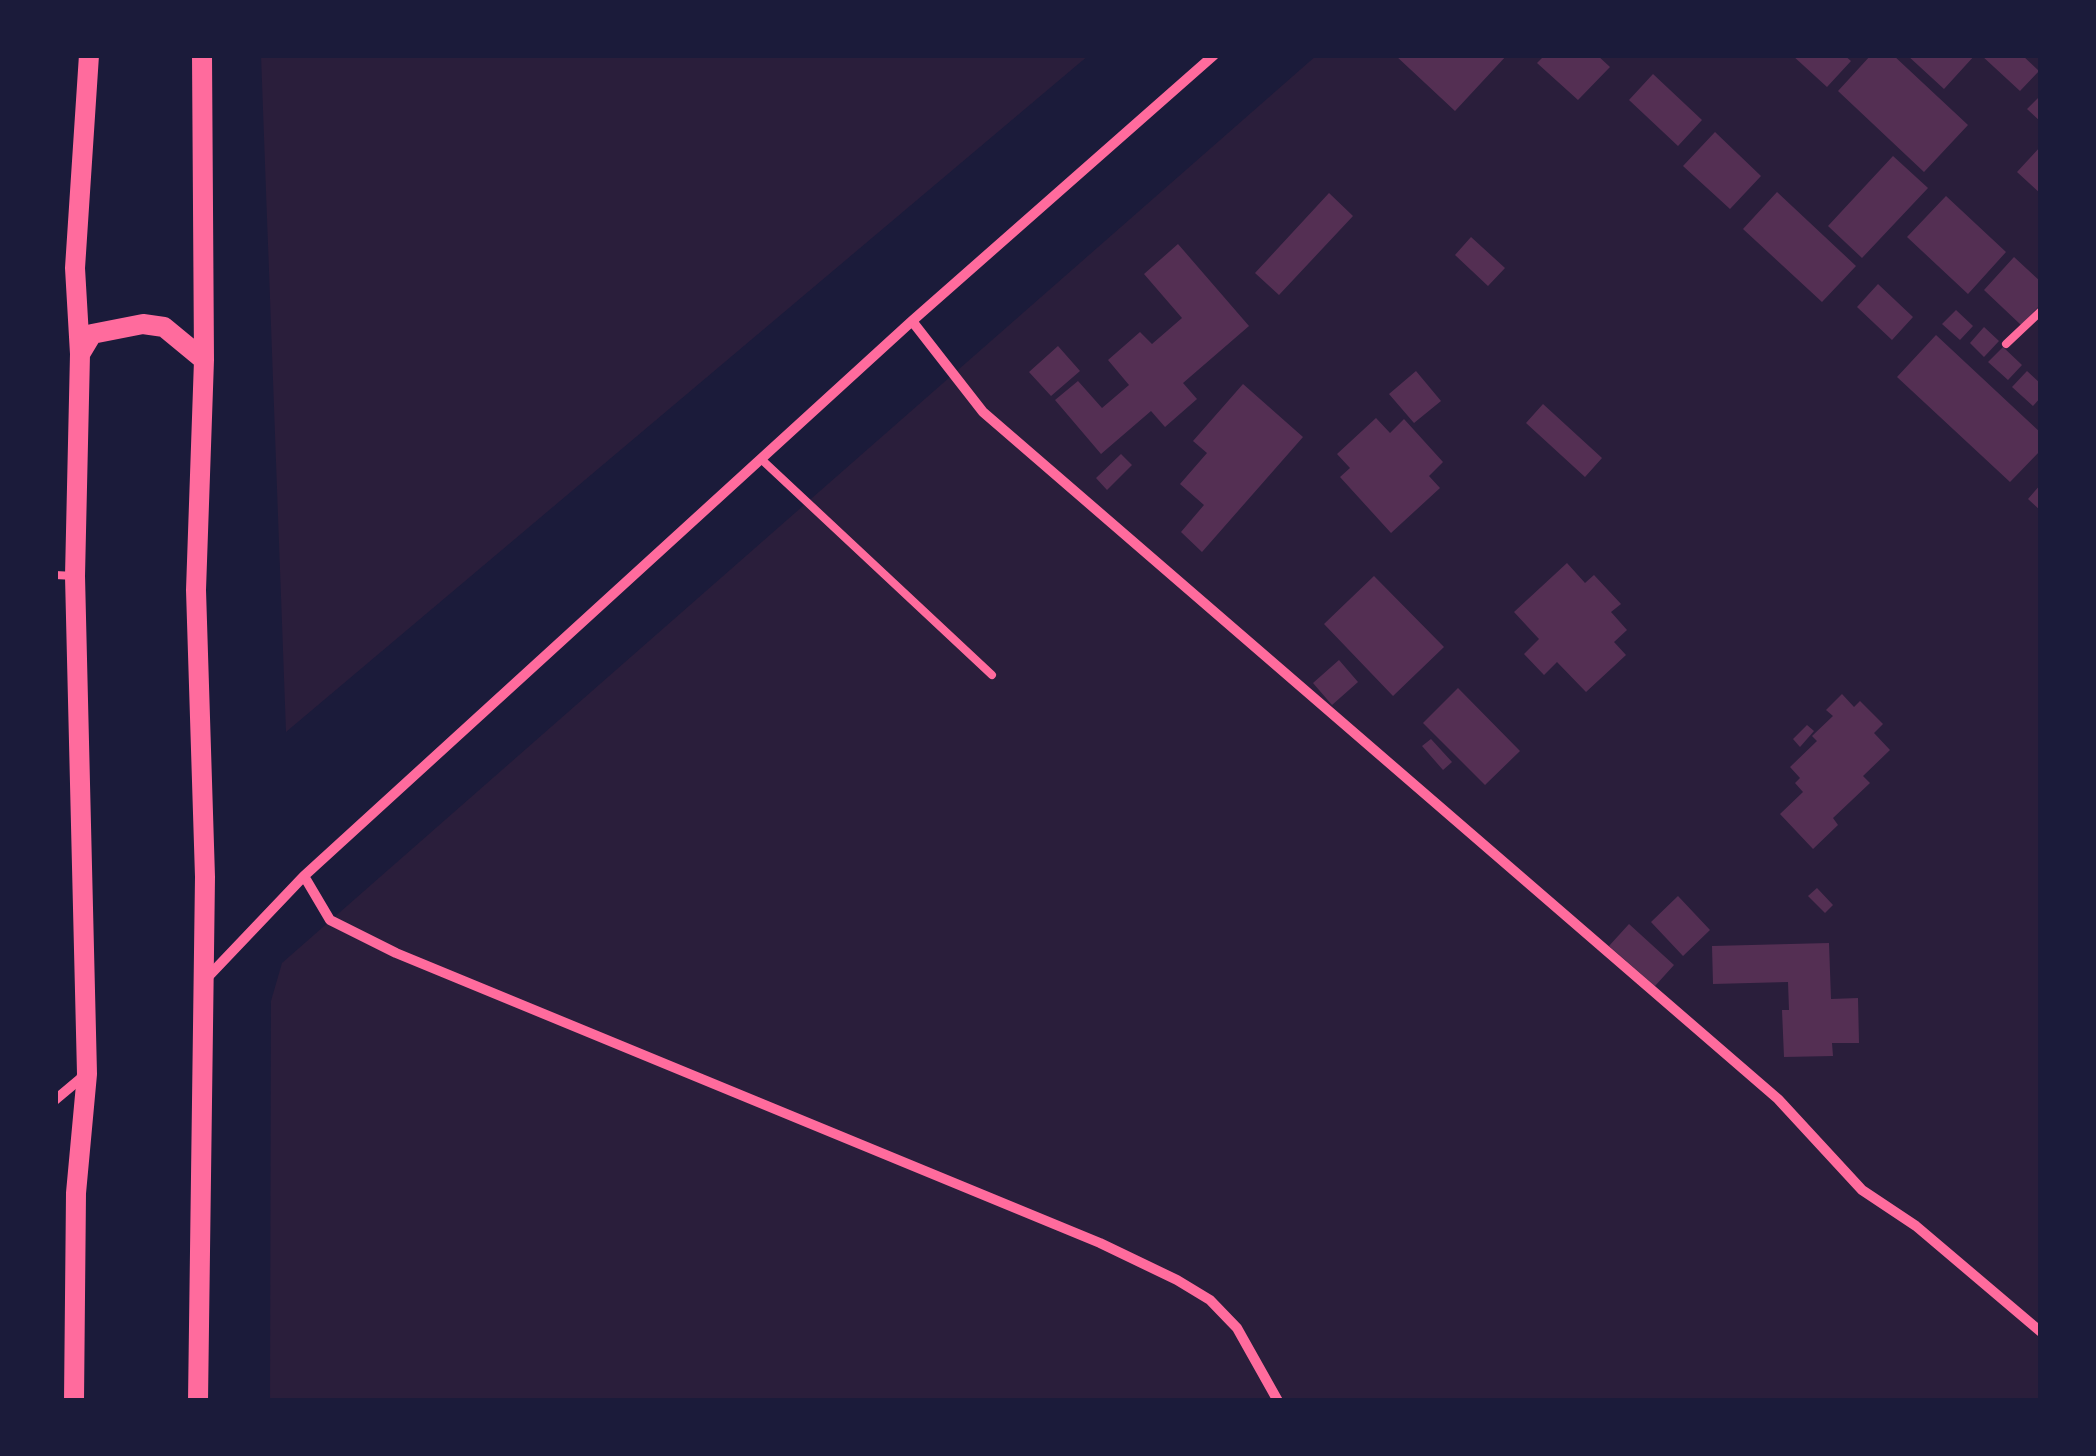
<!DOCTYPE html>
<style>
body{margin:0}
#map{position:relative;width:2096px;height:1456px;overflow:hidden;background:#1b1b3a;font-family:Roboto,sans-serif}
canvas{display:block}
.frame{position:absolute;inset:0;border:58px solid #1b1b3a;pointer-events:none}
</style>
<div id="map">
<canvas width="2096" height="1456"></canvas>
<div class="frame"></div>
</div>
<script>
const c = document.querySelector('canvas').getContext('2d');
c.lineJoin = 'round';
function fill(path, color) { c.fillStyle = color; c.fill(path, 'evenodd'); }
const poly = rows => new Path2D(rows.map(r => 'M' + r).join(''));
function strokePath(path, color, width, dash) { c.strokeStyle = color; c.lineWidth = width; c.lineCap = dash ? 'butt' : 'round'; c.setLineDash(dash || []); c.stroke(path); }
fill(poly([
 [261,55,1089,55,286,732],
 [1317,55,2041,55,2041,1401,270,1401,271,1001,282,963]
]), '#2a1e3b');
fill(poly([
 [1395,55,1507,55,1455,111],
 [1545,55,1597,55,1610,67,1578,100,1537,63],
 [1792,55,1844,55,1851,61,1827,87],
 [1871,55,1893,55,1968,125,1924,172,1838,91],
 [1907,55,1975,55,1944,89],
 [1981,55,2022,55,2039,71,2020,91],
 [1653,74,1702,120,1678,146,1629,100],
 [2041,95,2041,122,2027,109],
 [1715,132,1761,176,1730,209,1683,166],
 [2041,146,2041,194,2017,172],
 [1893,156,1928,188,1862,258,1828,226],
 [1777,192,1856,266,1822,302,1743,229],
 [1329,193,1353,216,1279,295,1255,273],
 [1946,196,2006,252,1968,294,1907,237],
 [1471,237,1505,268,1488,286,1455,255],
 [1178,244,1249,326,1183,383,1197,399,1165,427,1151,411,1101,454,1055,400,1078,381,1102,408,1129,385,1108,360,1140,332,1152,344,1182,318,1144,274],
 [2014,257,2041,282,2041,304,2021,325,1984,290],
 [1878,284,1913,317,1892,340,1857,307],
 [1956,310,1973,326,1960,340,1942,324],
 [1984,327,1999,341,1984,357,1970,343],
 [1936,335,2041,433,2041,450,2010,482,1897,377],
 [1058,346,1080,371,1051,396,1029,372],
 [2003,347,2022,365,2008,380,1988,362],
 [1416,371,1441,401,1414,423,1389,394],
 [2027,371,2041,384,2041,397,2033,406,2012,387],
 [1243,384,1303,437,1202,552,1181,532,1204,505,1180,484,1207,453,1193,441],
 [1543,404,1602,458,1585,477,1526,423],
 [1376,418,1390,433,1404,419,1443,462,1429,476,1440,488,1391,533,1340,477,1350,468,1337,454],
 [1121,454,1132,465,1107,490,1096,478],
 [2041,484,2041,511,2028,499],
 [1567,563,1585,583,1594,575,1621,604,1611,612,1627,630,1614,642,1626,655,1586,692,1557,662,1544,675,1524,654,1539,639,1514,612],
 [1374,576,1444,647,1393,696,1324,624],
 [1339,660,1358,682,1332,705,1313,683],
 [1458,688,1520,751,1485,785,1423,723],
 [1842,694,1854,707,1860,701,1883,724,1874,733,1890,750,1863,776,1870,783,1833,818,1838,825,1813,849,1780,814,1803,792,1795,783,1800,778,1790,767,1817,741,1812,736,1833,716,1826,710],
 [1807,725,1814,731,1800,747,1793,739],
 [1431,739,1452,762,1443,770,1422,746],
 [1817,888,1833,905,1825,913,1808,896],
 [1678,896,1710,930,1683,956,1651,922],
 [1629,924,1674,965,1655,986,1609,946],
 [1829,943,1831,999,1858,998,1859,1043,1832,1043,1833,1056,1784,1057,1782,1010,1789,1010,1788,982,1713,984,1712,946]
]), '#542f53');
strokePath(poly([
 [2006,344,2041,311],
 [761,459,992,675],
 [55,575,75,576]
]), '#ff6b9d', 8);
strokePath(poly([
 [912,321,983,412,1778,1099,1862,1190,1916,1226,2041,1332],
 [304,876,330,920,396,953,1100,1243,1177,1280,1210,1300,1237,1328,1278,1401],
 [205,980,304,876,912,321,1214,55],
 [55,1100,86,1074]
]), '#ff6b9d', 10);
strokePath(poly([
 [80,354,92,334,143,324,164,327,204,360],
 [74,1401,76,1193,87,1074,75,576,80,354,75,268,89,55],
 [198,1401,205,877,196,590,204,360,202,55]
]), '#ff6b9d', 20);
</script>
